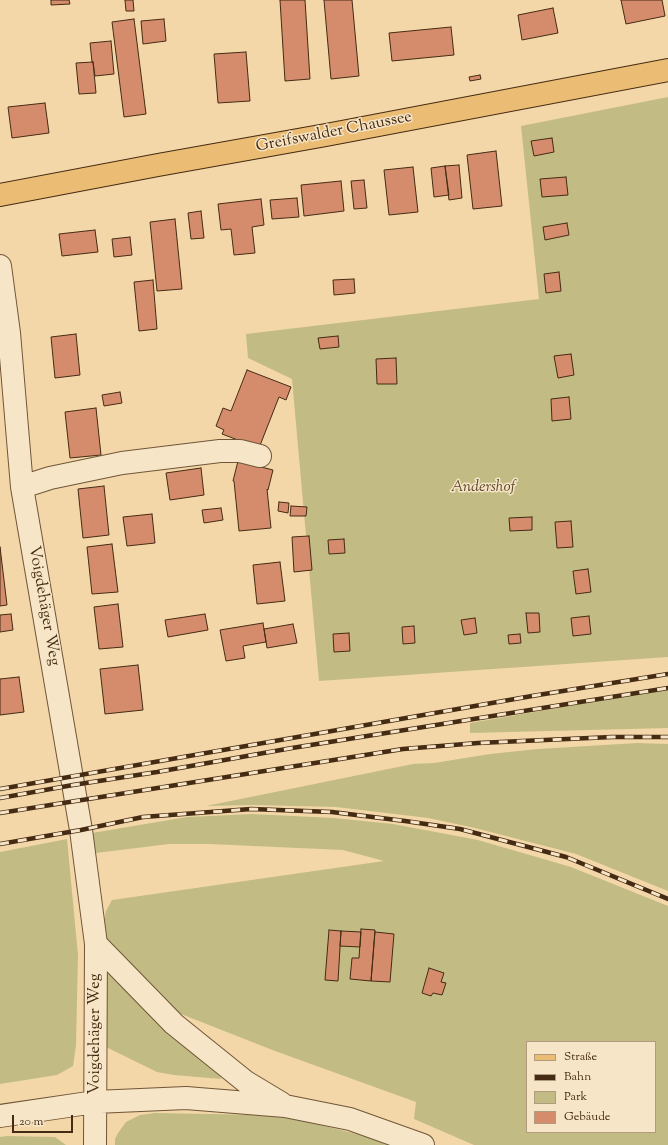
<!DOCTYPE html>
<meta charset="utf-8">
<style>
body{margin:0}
#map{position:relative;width:668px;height:1145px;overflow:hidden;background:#f3d7a9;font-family:"Sorts Mill Goudy",serif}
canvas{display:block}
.legend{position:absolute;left:526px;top:1041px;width:130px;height:92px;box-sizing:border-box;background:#f7e5c7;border:1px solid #b09b7f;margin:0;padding:5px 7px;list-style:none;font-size:12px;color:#452b13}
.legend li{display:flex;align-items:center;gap:8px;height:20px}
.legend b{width:20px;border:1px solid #b09b7f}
.scale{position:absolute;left:12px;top:1115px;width:61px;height:18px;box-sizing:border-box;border:2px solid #452b13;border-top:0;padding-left:5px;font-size:12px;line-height:14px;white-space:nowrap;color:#452b13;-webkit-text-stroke:3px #f7e5c7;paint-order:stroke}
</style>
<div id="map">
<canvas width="668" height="1145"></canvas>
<ul class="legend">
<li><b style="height:5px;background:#eabc74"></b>Straße</li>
<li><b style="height:5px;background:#452b13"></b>Bahn</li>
<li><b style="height:11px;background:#c2bc84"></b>Park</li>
<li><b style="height:11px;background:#d48c6d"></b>Gebäude</li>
</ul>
<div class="scale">20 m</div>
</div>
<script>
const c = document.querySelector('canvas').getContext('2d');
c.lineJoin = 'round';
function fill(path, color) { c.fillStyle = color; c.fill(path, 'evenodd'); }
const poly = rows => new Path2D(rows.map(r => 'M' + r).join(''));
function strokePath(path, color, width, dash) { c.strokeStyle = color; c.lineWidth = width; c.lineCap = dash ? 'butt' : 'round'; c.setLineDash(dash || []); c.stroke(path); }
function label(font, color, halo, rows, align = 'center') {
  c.font = font + ' "Sorts Mill Goudy",serif'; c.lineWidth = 3; c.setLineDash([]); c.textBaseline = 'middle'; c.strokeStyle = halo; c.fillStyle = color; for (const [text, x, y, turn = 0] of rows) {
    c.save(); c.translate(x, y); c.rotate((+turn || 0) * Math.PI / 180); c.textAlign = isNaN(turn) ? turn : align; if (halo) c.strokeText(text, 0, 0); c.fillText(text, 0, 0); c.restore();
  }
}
fill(poly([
 [668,97,668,657,319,681,292,379,248,358,246,334,539,299,521,126],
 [668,689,668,728,470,733,470,723],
 [637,743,668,744,668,891,576,854,475,828,428,818,336,807,254,805,206,806,413,764,434,763,490,754,538,749],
 [252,814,334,818,393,824,478,840,571,867,668,906,668,1145,474,1145,414,1119,416,1102,275,1051,181,1014,141,980,106,938,103,926,106,911,112,900,384,861,343,850,209,844,169,844,96,853,92,833,187,817],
 [527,1042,655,1042,655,1132,527,1132],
 [67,839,78,955,76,1045,73,1066,57,1075,0,1084,0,852],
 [111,972,219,1074,221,1079,174,1075,157,1072,106,1047,106,977],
 [155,1113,264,1115,304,1121,377,1139,394,1145,115,1145,115,1139,118,1133,126,1122,140,1115],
 [7,1136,55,1137,66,1145,0,1145,0,1137]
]), '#c2bc84');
const building = poly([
 [51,0,69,0,70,4,51,5,51,0],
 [125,0,133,0,134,11,126,11,125,0],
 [280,0,305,0,310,79,285,81,280,0],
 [324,0,352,0,359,76,331,79,324,0],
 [621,0,662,0,665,16,626,24,621,0],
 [553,8,558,33,522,40,518,15,553,8],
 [134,19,146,114,124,117,112,22,134,19],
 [164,19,166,41,143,44,141,21,164,19],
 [451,27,454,55,392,61,389,33,451,27],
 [111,41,114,74,95,76,93,62,92,62,90,43,111,41],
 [246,52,250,101,218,103,214,54,246,52],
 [93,62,96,93,79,94,76,63,93,62],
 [480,75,481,79,470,81,469,77,480,75],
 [45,103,49,133,12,138,8,107,45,103],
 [552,138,554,152,534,156,531,141,552,138],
 [496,151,502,206,473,209,467,155,496,151],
 [459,165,462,198,449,200,445,166,459,165],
 [445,166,449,195,434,197,431,168,445,166],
 [413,167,418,212,389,215,384,170,413,167],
 [566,177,568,195,542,197,540,179,566,177],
 [364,180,367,208,354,209,351,181,364,180],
 [341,181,344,211,304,216,301,185,341,181],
 [297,198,299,217,272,219,270,200,297,198],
 [261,199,264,225,252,227,255,253,234,255,231,229,221,230,218,204,261,199],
 [201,211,204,238,191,239,188,213,201,211],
 [175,219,182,289,157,291,150,222,175,219],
 [567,223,569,235,545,240,543,227,567,223],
 [95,230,98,252,62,256,59,234,95,230],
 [130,237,132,255,114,257,112,239,130,237],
 [559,272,561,291,546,293,544,274,559,272],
 [354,279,355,293,334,295,333,280,354,279],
 [153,280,157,329,139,331,134,282,153,280],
 [76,334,80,375,55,378,51,337,76,334],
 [338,336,339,347,320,349,318,338,338,336],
 [571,354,574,375,558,378,554,356,571,354],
 [396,358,397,384,377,384,376,359,396,358],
 [247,370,291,387,286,400,279,397,259,448,222,434,224,430,216,426,223,408,231,411,247,370],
 [120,392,122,403,104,406,102,395,120,392],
 [569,397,571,419,552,421,551,399,569,397],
 [96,408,101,455,70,458,65,412,96,408],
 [238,461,273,470,268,490,267,489,271,528,239,531,234,481,233,481,238,461],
 [201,468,204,495,170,500,166,473,201,468],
 [104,486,109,535,83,538,78,489,104,486],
 [279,502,289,503,288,513,278,511,279,502],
 [291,506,307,507,306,516,290,516,291,506],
 [221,508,223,520,204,523,202,510,221,508],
 [152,514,155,543,127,546,123,517,152,514],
 [532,517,532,530,510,531,509,518,532,517],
 [571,521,573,547,557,548,555,522,571,521],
 [309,536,312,570,294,572,292,537,309,536],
 [344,539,345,553,329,554,328,540,344,539],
 [112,544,118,592,92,594,87,547,112,544],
 [0,547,7,605,0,606,0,547],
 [280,562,285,601,257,604,253,565,280,562],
 [588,569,591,592,576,594,573,571,588,569],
 [118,604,123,647,99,649,94,607,118,604],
 [526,613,539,613,540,632,528,633,526,613],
 [11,614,13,630,0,632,0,615,11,614],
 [205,614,208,630,168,637,165,620,205,614],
 [589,616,591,634,573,636,571,618,589,616],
 [475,618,477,633,464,635,461,620,475,618],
 [263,623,266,642,243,646,245,658,226,661,220,630,263,623],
 [293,624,297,643,267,648,264,629,293,624],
 [414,626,415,643,403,644,402,627,414,626],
 [349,633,350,651,334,652,333,634,349,633],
 [520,634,521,643,509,644,508,635,520,634],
 [138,665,143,710,105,714,100,669,138,665],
 [19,677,24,712,0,715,0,679,19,677],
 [361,929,375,930,371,981,350,979,352,958,359,958,361,929],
 [329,930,341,931,338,981,325,980,329,930],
 [341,931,361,932,360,947,340,946,341,931],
 [375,932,394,934,390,982,371,981,375,932],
 [429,968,444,973,441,982,446,983,442,995,433,993,431,996,422,993,429,968]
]);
fill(building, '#d48c6d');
strokePath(building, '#452b13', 1);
const minor = poly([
 [0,266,9,333,22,487,81,830,96,944,95,1145],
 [22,487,50,478,122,463,220,451,240,451,260,456],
 [96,944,174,1024,246,1082,281,1103],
 [0,1116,95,1102,186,1098,285,1106,350,1119,423,1145]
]);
const major = poly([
 [0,195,158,165,326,135,668,70]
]);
strokePath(minor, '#705638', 24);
strokePath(major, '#452b13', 24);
strokePath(minor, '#f7e5c7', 22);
strokePath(major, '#eabc74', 22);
const rail = poly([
 [0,789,532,696,668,674],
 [0,798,73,785,157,772,292,748,668,688],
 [0,813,403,749,478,743,612,737,668,737],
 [0,844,81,830,143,817,251,809,332,812,405,821,460,829,566,857,668,899]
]);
strokePath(rail, '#452b13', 4.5);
strokePath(rail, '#f7e5c7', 3, [9]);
label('16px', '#452b13', '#f7e5c7', [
 ["Greifswalder Chaussee",334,133,-11],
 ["Voigdehäger Weg",43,606,80],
 ["Voigdehäger Weg",96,1034,-90]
]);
label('italic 16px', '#5e482a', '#f7e5c7', [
 ["Andershof",483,488]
]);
</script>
